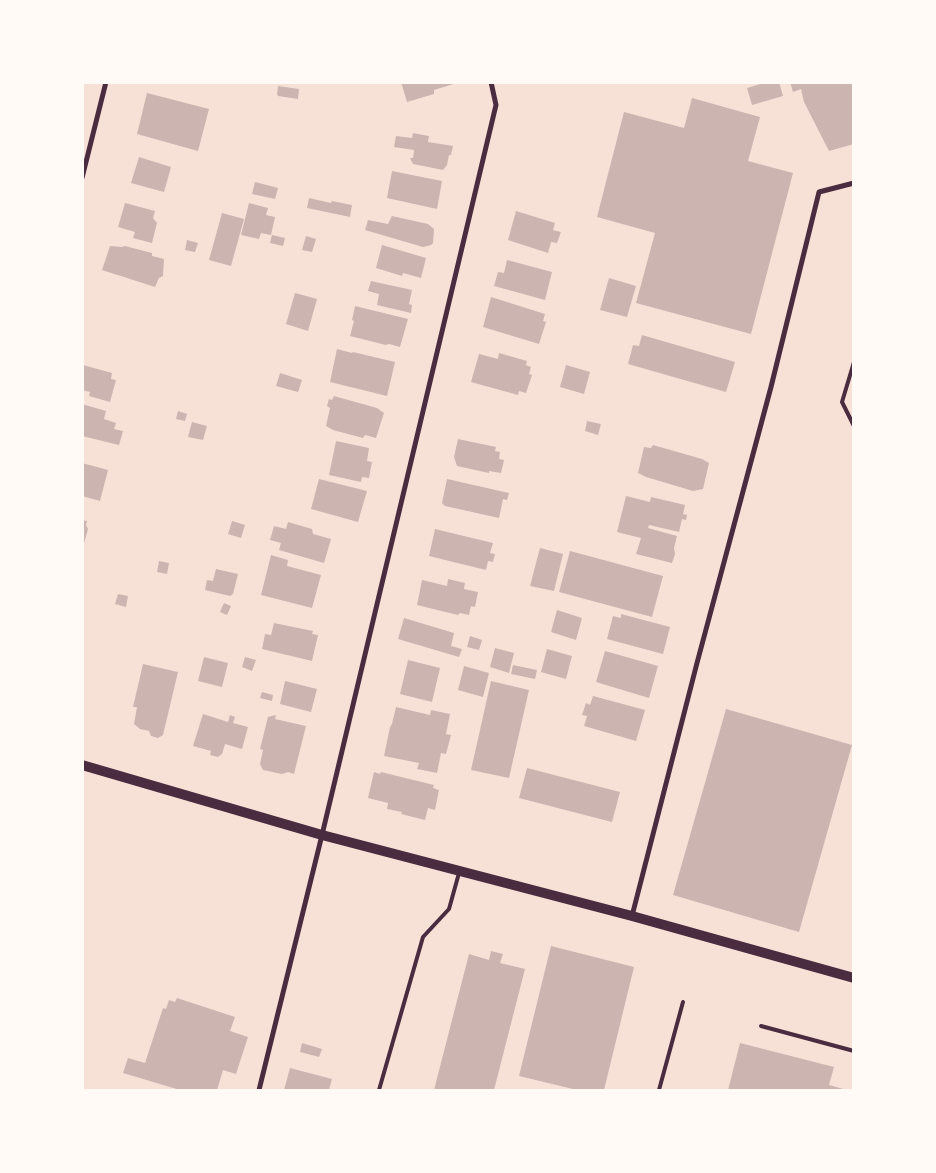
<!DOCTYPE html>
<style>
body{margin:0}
#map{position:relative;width:936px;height:1173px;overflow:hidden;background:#f7e1d7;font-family:"Titillium Web",sans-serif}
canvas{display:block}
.frame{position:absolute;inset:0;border:84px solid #fffaf5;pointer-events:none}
</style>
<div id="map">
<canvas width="936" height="1173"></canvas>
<div class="frame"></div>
</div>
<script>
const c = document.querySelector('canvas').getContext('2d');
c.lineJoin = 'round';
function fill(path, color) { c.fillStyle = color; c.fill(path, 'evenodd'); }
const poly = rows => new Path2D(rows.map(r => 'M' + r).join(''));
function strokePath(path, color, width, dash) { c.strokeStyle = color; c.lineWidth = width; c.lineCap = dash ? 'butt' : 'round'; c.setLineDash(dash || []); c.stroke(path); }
fill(poly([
 [401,82,457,82,457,83,434,90,434,94,407,102],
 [767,82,779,82,783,96,752,105,747,88],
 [790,82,854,82,854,144,829,151,804,102,801,89,793,92],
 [278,86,299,89,298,99,278,96,277,94],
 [147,93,209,109,198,151,137,134],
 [692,98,760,117,748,161,793,173,751,334,636,303,655,233,597,217,624,112,684,128],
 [413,133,429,136,428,142,453,146,451,155,449,155,447,165,443,170,413,164,410,158,413,158,414,150,394,147,396,136,412,138],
 [139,157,171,167,164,192,131,183],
 [392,171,442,181,437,209,387,198],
 [255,182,278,188,275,199,252,194],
 [309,198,331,203,332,201,352,205,350,217,307,208],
 [125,203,155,211,153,218,157,223,152,243,133,238,135,232,118,227],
 [249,203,268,208,266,215,275,217,271,235,261,233,259,239,241,235],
 [516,211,555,223,553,230,561,232,557,243,551,242,548,253,508,240],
 [222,213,244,219,231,266,209,260],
 [392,216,428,224,434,229,433,243,431,245,423,247,365,230,368,220,388,224],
 [272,235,285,238,283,246,270,243],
 [306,236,316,239,312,252,302,250],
 [187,240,198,243,195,252,185,250],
 [382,245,426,258,421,278,403,273,402,276,376,268],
 [110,246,122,247,125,246,152,253,152,256,164,259,163,276,159,278,155,287,102,270],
 [507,260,552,272,545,300,494,286,498,272,504,273],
 [609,278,636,286,627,317,600,310],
 [371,281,412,290,409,304,412,305,411,313,377,305,379,294,368,291],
 [295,293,317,299,308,331,286,324],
 [491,297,545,314,543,321,546,322,539,344,483,327],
 [355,306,408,319,400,347,389,344,386,345,350,336,354,321,352,320],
 [642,335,735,362,726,392,628,364,633,345,639,346],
 [337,349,352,353,353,352,395,362,387,396,330,382],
 [499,353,527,361,526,365,531,367,529,374,532,375,526,393,519,391,518,395,471,382,479,354,498,359],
 [83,365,112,373,111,379,116,380,110,402,89,396,90,392,82,390],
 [566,365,590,372,584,394,560,387],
 [280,373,302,380,298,392,276,386],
 [334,396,377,408,384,413,376,438,365,435,363,438,333,430,326,426,330,408,327,406,329,399,332,400],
 [82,404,106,411,104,419,116,423,114,429,123,431,119,445,82,436],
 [178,411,187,414,185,421,176,419],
 [587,421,601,424,598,435,585,431],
 [192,422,207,426,203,440,188,437],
 [458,439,496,447,495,451,500,452,499,459,504,460,501,473,489,471,489,473,457,466,454,457],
 [336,441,369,448,367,461,372,462,369,478,362,477,361,482,329,475],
 [653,445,702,459,709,463,703,489,693,491,646,477,638,473,644,447,651,448],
 [82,463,108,470,100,501,82,496],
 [319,479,367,491,358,522,311,509],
 [447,479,509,493,507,500,503,499,499,518,445,506,442,503],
 [626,496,650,502,651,497,685,505,683,514,687,515,686,520,682,519,679,532,649,525,648,528,677,536,674,548,675,554,672,563,636,554,641,538,617,532],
 [82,520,87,521,86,525,88,529,83,547],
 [232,521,245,525,241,538,228,534],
 [288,522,312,529,313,534,331,539,324,563,279,550,281,543,270,540,274,526,286,529],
 [435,529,493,543,490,553,495,554,493,562,488,561,486,570,429,556],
 [540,548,563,554,554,591,530,586],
 [570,551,663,576,652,617,559,592],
 [271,555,288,560,287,566,321,575,312,608,261,595],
 [159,561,169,563,167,574,157,572],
 [216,569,238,574,233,594,230,596,205,590,207,580,213,581],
 [448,579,465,583,464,589,478,592,475,607,471,606,469,615,460,613,458,615,417,605,422,580,447,586],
 [118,594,128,596,126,607,115,604],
 [224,603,231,606,227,615,220,612],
 [557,610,582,618,576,640,551,632],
 [621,614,670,627,663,654,607,639,613,616,621,618],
 [404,618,454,633,451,646,462,649,459,657,398,639],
 [274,623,313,631,312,634,318,635,312,661,262,649,265,634,271,635],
 [470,636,482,640,479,650,467,647],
 [495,648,514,653,509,673,490,667],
 [547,649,572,656,566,679,541,672],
 [605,651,658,666,649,698,596,682],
 [204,657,228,663,222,687,198,681],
 [245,657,256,660,252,671,242,667],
 [408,660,440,668,432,702,400,694],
 [143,664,178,672,163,735,158,738,151,736,149,731,140,729,134,724,137,707,133,707],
 [513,665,537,670,535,679,511,674],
 [464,666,489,673,483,697,458,690],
 [285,681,317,689,311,712,280,704],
 [491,681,529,690,509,778,471,770],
 [262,692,273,695,272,701,260,698],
 [593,696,645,710,636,741,584,726,587,716,582,715,586,703,590,705],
 [396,707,430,715,431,710,450,714,446,734,451,735,446,754,441,753,437,773,417,769,419,763,384,756,390,727,392,724],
 [726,709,852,745,799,932,673,895],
 [203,714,228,722,230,715,235,717,233,723,248,727,242,749,225,744,222,754,218,757,210,755,211,751,193,746],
 [276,715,275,719,306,726,294,774,288,772,282,774,263,770,260,764,263,750,260,749,268,717],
 [527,768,620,792,612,822,519,798],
 [374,772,380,774,381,772,434,785,433,788,439,790,435,810,428,808,425,820,401,814,402,812,387,809,388,803,368,798],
 [551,946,634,967,604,1090,577,1090,519,1076],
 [491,951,503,954,500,963,525,969,494,1090,434,1090,469,954,489,960],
 [177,998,235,1017,230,1031,248,1037,236,1074,223,1070,217,1090,180,1090,123,1073,128,1058,145,1063,163,1008,166,1009,169,1000,175,1002],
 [302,1043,322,1049,319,1057,300,1052],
 [740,1043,834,1067,829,1085,847,1090,728,1090],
 [290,1068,332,1079,329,1090,284,1090]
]), '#ccb4b1');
strokePath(poly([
 [854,362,842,402,854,426],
 [761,1026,854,1051],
 [379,1090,423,937,449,909,459,873],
 [659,1090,683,1002]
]), '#4a2c40', 4);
strokePath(poly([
 [82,178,106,82],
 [632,916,697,663,771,387,819,192,854,183],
 [259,1090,322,835,496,105,491,82]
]), '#4a2c40', 5);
strokePath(poly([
 [82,765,322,835,632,916,854,978]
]), '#4a2c40', 10);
</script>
